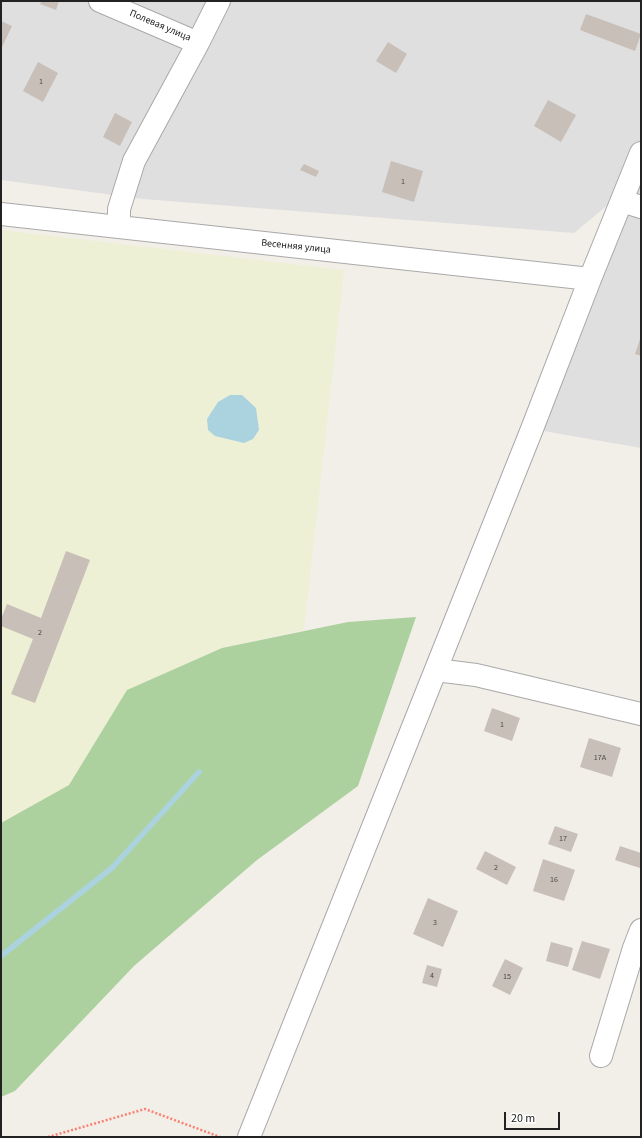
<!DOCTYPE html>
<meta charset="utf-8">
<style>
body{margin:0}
#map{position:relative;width:642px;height:1138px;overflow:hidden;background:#f2efe9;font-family:"Source Sans 3",sans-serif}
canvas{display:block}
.frame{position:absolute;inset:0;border:2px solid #222;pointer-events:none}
.scale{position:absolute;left:504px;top:1112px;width:56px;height:18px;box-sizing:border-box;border:2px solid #222;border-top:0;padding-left:5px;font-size:12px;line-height:14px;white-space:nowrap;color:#222;-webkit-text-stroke:3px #fff;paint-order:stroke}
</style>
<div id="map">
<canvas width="642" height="1138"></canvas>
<div class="frame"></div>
<div class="scale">20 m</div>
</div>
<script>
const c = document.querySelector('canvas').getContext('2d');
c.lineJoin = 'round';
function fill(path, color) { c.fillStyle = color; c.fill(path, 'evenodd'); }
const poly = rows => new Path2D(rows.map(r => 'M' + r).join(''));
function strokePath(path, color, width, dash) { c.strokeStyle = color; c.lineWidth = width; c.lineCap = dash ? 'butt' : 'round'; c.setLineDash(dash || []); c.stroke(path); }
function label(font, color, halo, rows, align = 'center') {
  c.font = font + ' "Source Sans 3",sans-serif'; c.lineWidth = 4; c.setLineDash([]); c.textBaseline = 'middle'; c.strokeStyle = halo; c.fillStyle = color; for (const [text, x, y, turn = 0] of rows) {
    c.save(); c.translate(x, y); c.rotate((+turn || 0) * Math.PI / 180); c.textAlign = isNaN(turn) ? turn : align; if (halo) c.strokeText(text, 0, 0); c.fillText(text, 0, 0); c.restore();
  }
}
fill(poly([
 [1,1,641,1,641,448,532,429,627,189,574,233,143,199,1,180]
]), '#e0dfdf');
fill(poly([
 [1,230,344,270,304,630,222,648,127,690,69,785,1,823]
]), '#eef0d5');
fill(poly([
 [416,617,358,786,257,860,134,966,15,1091,1,1097,1,823,69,785,127,690,222,648,348,622]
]), '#add19e');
fill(poly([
 [230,395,242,395,256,408,259,430,253,439,244,443,215,436,208,430,207,419,218,402]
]), '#aad3df');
strokePath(poly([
 [1,956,113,867,199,772]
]), '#aad3df', 5.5);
fill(poly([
 [42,1,59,1,56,10,40,4],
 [586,14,641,34,635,51,580,30],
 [1,21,12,26,1,49],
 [388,42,407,54,396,73,376,61],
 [38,62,58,73,43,102,23,91],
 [548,100,576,115,561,142,534,126],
 [115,113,132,122,120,146,103,137],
 [391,161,423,171,414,202,382,192],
 [304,164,319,171,316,177,300,170],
 [641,336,641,356,635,354],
 [66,551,90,560,35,703,11,694,33,639,1,626,1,619,7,604,41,618],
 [492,708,520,718,512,741,484,731],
 [589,738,621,748,612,777,580,767],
 [555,826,578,834,571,852,548,844],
 [620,846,641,853,640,868,615,860],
 [485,851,516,867,507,885,476,869],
 [543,859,575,870,564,901,533,891],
 [428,898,458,911,443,947,413,934],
 [582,941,610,949,600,979,572,970],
 [551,942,573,948,568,967,546,961],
 [505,959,523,968,510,995,492,986],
 [427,965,442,969,437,987,422,983]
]), '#c7bfb8');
const minor = poly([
 [100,1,198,43],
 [622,201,641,207],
 [1,214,590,279],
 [119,227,119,209,134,161,198,43,219,1],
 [436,670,476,675,641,714],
 [601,1056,634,948,641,930],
 [249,1137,532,429,590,279,641,153]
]);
strokePath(minor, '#a9a9a9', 24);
strokePath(poly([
 [48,1137,145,1109,220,1137]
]), '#fa8072', 2.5, [2, 2]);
strokePath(minor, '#fff', 22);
label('8px', '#4b4948', null, [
 ["1",41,82],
 ["1",403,182],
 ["2",40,633],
 ["1",502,725],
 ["17А",600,758],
 ["17",563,839],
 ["2",496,868],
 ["16",554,880],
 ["3",435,923],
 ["4",432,976],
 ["15",507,977]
]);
label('10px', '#222', '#fff', [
 ["Полевая улица",160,26,23],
 ["Весенняя улица",296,247,6]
]);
</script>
